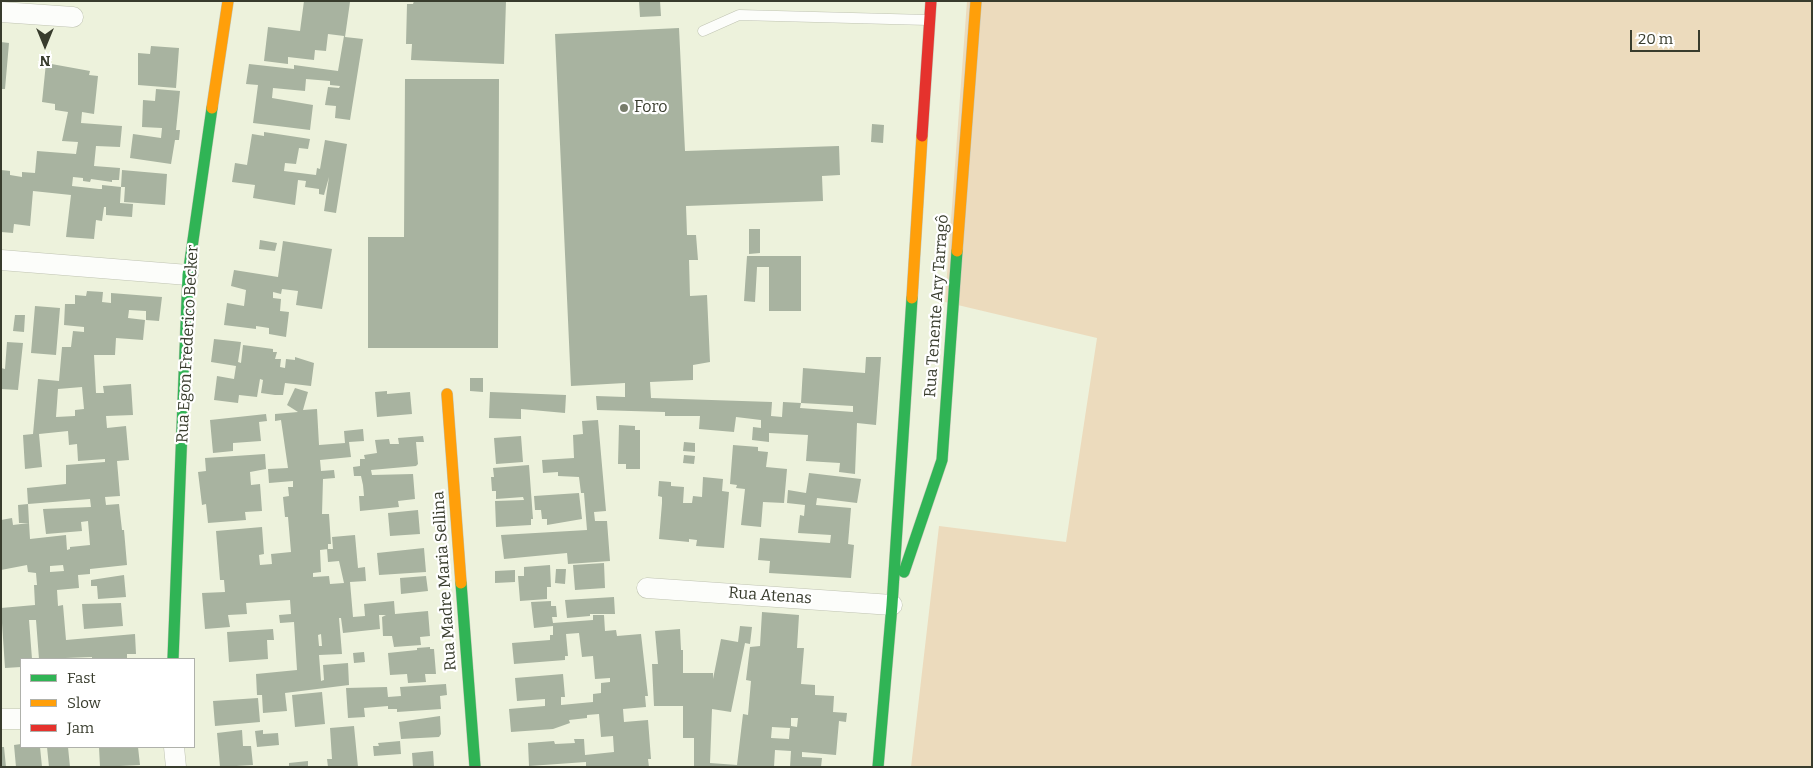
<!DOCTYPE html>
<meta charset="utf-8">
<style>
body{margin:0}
#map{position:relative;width:1813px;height:768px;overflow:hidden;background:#edf2dc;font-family:Bitter,serif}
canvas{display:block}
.frame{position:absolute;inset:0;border:2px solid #383c2d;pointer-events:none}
.legend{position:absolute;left:20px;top:658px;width:175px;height:90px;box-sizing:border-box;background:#fff;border:1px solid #afb1ab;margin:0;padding:6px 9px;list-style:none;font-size:15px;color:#383c2d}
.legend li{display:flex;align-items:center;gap:10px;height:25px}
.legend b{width:25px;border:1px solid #afb1ab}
.north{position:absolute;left:20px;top:20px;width:50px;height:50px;-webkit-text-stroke:4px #fff;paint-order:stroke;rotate:180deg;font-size:14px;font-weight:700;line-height:20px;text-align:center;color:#383c2d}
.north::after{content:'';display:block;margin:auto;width:18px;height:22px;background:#383c2d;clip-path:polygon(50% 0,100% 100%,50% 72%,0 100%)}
.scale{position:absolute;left:1630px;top:30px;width:70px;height:22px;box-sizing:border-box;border:2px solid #383c2d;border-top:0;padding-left:6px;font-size:15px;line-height:18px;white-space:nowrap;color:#383c2d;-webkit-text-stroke:4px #fff;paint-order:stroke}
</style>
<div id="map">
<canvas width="1813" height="768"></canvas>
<div class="frame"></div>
<ul class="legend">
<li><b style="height:6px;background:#30b455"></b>Fast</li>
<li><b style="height:6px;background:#ff9f0a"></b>Slow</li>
<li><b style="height:6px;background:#e5322d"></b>Jam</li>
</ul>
<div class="north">N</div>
<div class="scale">20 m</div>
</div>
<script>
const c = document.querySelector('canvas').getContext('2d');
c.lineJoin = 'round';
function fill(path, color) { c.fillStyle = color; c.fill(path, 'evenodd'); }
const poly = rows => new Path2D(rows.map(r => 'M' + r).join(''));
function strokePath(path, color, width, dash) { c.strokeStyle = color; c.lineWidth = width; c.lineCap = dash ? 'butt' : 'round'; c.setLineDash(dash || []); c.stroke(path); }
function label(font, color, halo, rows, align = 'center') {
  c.font = font + ' Bitter,serif'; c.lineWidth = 4.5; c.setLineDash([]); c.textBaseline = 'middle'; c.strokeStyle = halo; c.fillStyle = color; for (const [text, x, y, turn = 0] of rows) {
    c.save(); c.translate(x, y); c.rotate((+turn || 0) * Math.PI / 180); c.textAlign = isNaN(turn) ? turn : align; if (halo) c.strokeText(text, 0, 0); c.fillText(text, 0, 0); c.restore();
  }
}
fill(poly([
 [967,1,1812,1,1812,767,911,767,939,526,1066,542,1097,338,945,302]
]), '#ecdbbd');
fill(poly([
 [304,1,350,2,345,37,363,39,350,120,335,118,336,106,325,105,328,87,339,88,340,86,330,85,330,81,306,79,305,91,273,88,272,98,313,105,310,130,253,123,258,85,246,84,249,64,294,69,294,65,338,71,344,36,328,34,326,51,315,50,314,60,288,57,288,64,264,61,268,27,300,31],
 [414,1,506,1,504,64,411,60,412,44,406,44,407,4,413,4],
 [639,1,660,1,661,16,640,17],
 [679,28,685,151,839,146,840,175,822,176,823,201,686,206,687,235,696,235,698,260,689,260,690,296,707,295,710,362,693,365,693,380,650,382,651,398,772,402,771,416,782,417,783,402,801,403,800,408,853,412,853,406,801,403,803,368,865,373,866,357,881,357,876,425,857,423,855,474,839,472,840,463,806,461,808,435,769,433,769,442,752,440,753,427,761,428,761,420,736,417,734,432,699,429,700,416,665,416,665,412,597,410,596,396,625,397,625,383,571,386,555,34],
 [1,42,9,43,5,89,1,89],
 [151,46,179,48,176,88,138,85,138,53,150,54],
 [46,63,90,71,89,75,98,76,94,114,82,112,81,123,122,126,120,147,96,146,94,166,120,168,119,180,112,180,112,182,91,179,90,182,83,181,83,178,73,177,72,186,99,189,102,189,102,185,121,187,122,170,167,174,165,205,124,202,125,187,121,187,120,203,133,204,132,217,106,215,106,207,104,207,102,221,96,220,94,239,66,237,71,195,33,191,30,226,14,224,13,233,1,232,1,170,10,171,10,175,22,177,22,172,35,173,37,151,76,154,78,142,62,141,68,112,55,110,55,104,42,102],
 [405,79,499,79,498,348,368,348,368,237,404,237],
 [156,89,180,91,176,130,180,130,179,140,175,140,171,164,130,158,133,134,161,138,162,128,142,127,143,100,155,101],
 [872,124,884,125,883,143,871,142],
 [264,132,310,139,308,149,299,148,296,164,285,163,284,171,316,175,317,168,320,169,325,140,347,144,336,213,324,211,329,177,324,195,319,194,319,189,305,187,306,181,298,180,295,205,253,198,255,185,232,182,235,163,247,165,252,134,264,136],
 [749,229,760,229,760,253,749,254],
 [260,240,277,243,275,251,259,249],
 [283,241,332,249,322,309,296,305,298,291,282,289,281,294,273,292,273,298,281,299,280,311,289,312,286,337,269,334,269,328,256,326,256,329,224,325,227,303,244,306,246,290,231,286,234,270,278,277],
 [747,256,801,256,801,311,769,311,769,267,757,267,755,302,744,301],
 [87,291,103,292,102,302,111,303,111,293,162,297,159,321,146,320,146,311,129,310,128,318,145,320,143,340,116,338,115,355,94,355,96,393,104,393,103,386,131,384,133,415,106,416,107,428,126,426,129,460,117,461,120,496,105,497,106,505,119,504,122,530,124,530,127,565,90,569,90,574,78,575,79,588,57,590,58,606,63,605,66,640,135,634,136,654,127,654,127,659,92,659,92,657,39,659,36,620,29,620,32,659,21,659,21,667,5,668,1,608,35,605,34,585,37,585,36,573,28,572,27,565,1,570,1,520,12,518,13,525,29,523,19,523,18,505,28,504,29,523,30,539,66,535,67,550,70,549,70,547,90,545,88,521,81,522,82,531,46,534,43,509,91,507,90,499,28,504,27,488,66,484,66,465,105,462,105,459,78,461,77,444,69,445,68,431,39,434,42,467,25,469,23,435,33,434,38,379,59,381,62,347,71,347,73,331,84,332,84,327,64,325,65,304,75,304,75,295,86,296],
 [82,387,84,409,75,410,75,416,56,417,58,389],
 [63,565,64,571,50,572,50,566],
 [35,306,60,308,56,355,31,353],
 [15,315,25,315,24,332,13,331],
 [214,339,241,342,238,362,241,363,243,345,273,349,273,352,277,352,275,359,281,359,280,367,285,368,286,359,295,360,295,357,314,363,311,386,285,383,283,395,275,395,261,393,263,380,260,379,257,397,239,395,238,403,214,400,217,376,234,379,236,366,211,362],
 [7,342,23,343,18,390,1,389,1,368,5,369],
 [470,378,483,378,483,392,470,391],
 [295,388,308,392,303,410,317,409,319,445,345,443,344,431,363,429,364,441,349,442,351,457,320,460,321,471,334,470,335,478,323,479,322,514,329,514,331,544,328,544,328,549,320,550,321,572,313,573,313,577,329,576,330,584,344,583,339,561,328,562,327,549,333,549,332,537,355,535,358,568,365,567,366,581,350,582,353,617,365,616,364,604,394,601,395,614,428,611,430,636,420,637,421,645,394,647,392,636,383,636,382,617,386,615,379,615,380,629,343,633,341,618,339,618,342,654,319,655,321,681,324,680,323,665,348,663,349,685,285,693,287,711,263,713,262,695,257,695,256,674,297,670,294,622,280,623,279,615,291,614,290,600,246,603,247,614,228,615,230,627,205,629,202,593,225,592,224,580,220,580,216,531,262,527,264,554,259,555,260,565,272,564,271,554,291,552,288,517,285,517,283,497,289,496,288,487,293,487,293,481,269,483,268,469,288,468,281,420,275,421,275,414,298,412,287,405],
 [321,634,322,646,319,646,318,635],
 [387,391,387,394,410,392,412,414,377,417,375,392],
 [490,392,566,395,565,413,521,409,521,419,489,418],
 [266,414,267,421,259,422,261,441,233,443,233,451,213,453,210,420],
 [598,420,606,511,594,512,595,521,607,521,610,561,568,564,567,553,504,559,501,535,587,530,584,493,581,493,579,477,558,476,558,472,543,473,542,460,574,458,573,435,583,434,582,421],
 [619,425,635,426,635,430,640,430,640,469,626,469,626,464,618,464],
 [423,436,424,442,416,442,418,464,416,466,371,470,372,475,413,474,415,499,398,501,399,507,360,511,359,496,364,496,363,485,361,476,354,476,353,467,360,466,360,459,365,459,364,455,377,453,375,440,389,439,390,444,399,444,398,438],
 [521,436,523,462,496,464,494,438],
 [684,442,695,443,695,452,683,451],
 [733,445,758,447,758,451,768,452,766,467,787,469,784,503,763,502,761,527,741,525,745,489,736,488,737,485,730,484],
 [265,454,266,469,250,472,251,485,260,484,262,511,245,512,246,520,208,523,206,504,202,505,198,472,206,471,205,458],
 [684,455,695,456,694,464,683,463],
 [529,465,533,519,531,519,531,525,496,527,495,501,524,500,523,497,496,499,496,491,492,491,491,477,494,477,493,468],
 [809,473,861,479,857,503,817,498,816,505,851,508,848,544,854,545,851,578,769,573,770,561,758,560,760,538,830,543,831,535,798,533,800,515,804,516,805,505,787,503,788,490,806,493],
 [703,477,723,479,722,491,729,492,724,548,696,546,697,540,689,539,689,542,659,539,662,503,662,497,658,496,659,481,671,482,671,486,684,487,683,503,692,503,693,496,702,497],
 [579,493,582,519,547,525,547,519,542,519,541,510,535,510,534,496],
 [418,510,420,534,390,536,388,513],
 [424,548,426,572,379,575,377,553],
 [604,563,605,588,575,590,573,565],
 [550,565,551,587,547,587,547,599,520,601,518,576,524,576,524,567],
 [556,569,566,569,565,584,555,583],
 [515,570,515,582,495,583,495,571],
 [124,575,126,597,98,599,97,586,91,586,91,580],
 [426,576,428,591,401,594,400,578],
 [614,597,615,614,590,614,590,616,567,618,565,600],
 [551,601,551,606,556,606,557,617,552,617,553,623,593,620,593,615,604,615,605,631,616,630,617,636,641,634,648,696,645,696,646,707,623,709,624,722,648,720,651,759,648,759,649,767,586,767,586,762,529,766,528,743,554,741,555,744,575,743,574,739,584,739,585,755,614,752,613,736,601,737,599,714,587,715,587,718,569,720,570,723,553,729,511,732,509,709,545,706,545,699,517,701,515,678,563,674,565,697,561,697,561,705,593,702,593,694,601,693,601,683,610,682,610,678,595,679,593,656,582,657,579,633,566,634,568,656,565,656,565,660,514,664,512,643,550,640,550,635,553,635,553,626,534,628,531,602],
 [121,603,123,626,84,629,82,604],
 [762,612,799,615,797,648,804,648,801,684,815,685,815,695,834,696,833,712,847,713,846,722,839,721,836,755,802,752,802,757,822,758,821,767,790,767,791,751,775,750,774,767,694,767,694,738,683,738,683,706,654,706,652,664,658,664,655,631,680,629,681,650,683,650,683,673,713,673,713,679,721,639,738,642,740,626,752,627,750,644,745,643,731,712,712,709,710,763,737,765,743,714,748,715,751,681,746,680,750,647,760,646],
 [791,718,798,718,797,727,791,726],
 [772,727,790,728,789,739,771,738],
 [273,629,274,640,267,640,268,659,229,662,227,632],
 [430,647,430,649,434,649,436,674,425,674,426,682,408,683,407,674,390,675,388,653,417,650,417,648],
 [364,652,365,662,354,663,353,653],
 [446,684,447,695,440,696,441,709,397,712,397,709,388,709,388,706,364,708,365,717,348,718,346,688,387,687,388,697,401,696,400,687],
 [322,692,325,724,295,727,292,695],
 [258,698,260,722,215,726,213,701],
 [440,716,441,734,439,737,401,739,399,722],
 [354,726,358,767,328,767,327,759,332,759,330,728],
 [242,730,243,746,251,746,253,765,220,767,217,733],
 [263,730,263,734,278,733,279,745,257,747,255,731],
 [400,741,401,754,374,756,373,746,379,746,378,743],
 [21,744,21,747,40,747,42,767,16,767,14,745],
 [1,747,4,747,6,767,1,767],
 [47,747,68,747,70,767,49,767],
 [99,747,138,747,140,765,100,767],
 [433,751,434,767,413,767,412,753],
 [308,761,308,767,289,767,289,763]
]), '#a8b3a0');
const lane = poly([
 [703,31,739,15,928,20]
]);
const street = poly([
 [1,12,73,17],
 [1,260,188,275],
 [647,588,892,605],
 [1,719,21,719],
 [174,747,176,767]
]);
const fast = poly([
 [904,572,942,460,957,251],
 [461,583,475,767],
 [173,659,188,275,212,108],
 [878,767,892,605,912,298]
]);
const slow = poly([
 [212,108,228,1],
 [957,251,976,1],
 [912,298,922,136],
 [447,394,461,583]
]);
const jam = poly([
 [922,136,931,1]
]);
strokePath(lane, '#bfc3b2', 11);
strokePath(street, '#bfc3b2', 21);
strokePath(fast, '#bfc3b2', 12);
strokePath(slow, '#bfc3b2', 12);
strokePath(jam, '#bfc3b2', 12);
strokePath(lane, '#fcfdfa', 10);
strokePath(street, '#fcfdfa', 20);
strokePath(fast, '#30b455', 11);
strokePath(slow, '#ff9f0a', 11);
strokePath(jam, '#e5322d', 11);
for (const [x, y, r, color] of [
 [624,108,5,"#777c6a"]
]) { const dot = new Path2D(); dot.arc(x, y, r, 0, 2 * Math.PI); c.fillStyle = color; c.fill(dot); strokePath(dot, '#fff', 2); }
label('16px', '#383c2d', '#fff', [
 ["Foro",634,108]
], 'left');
label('16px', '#383c2d', '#fff', [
 ["Rua Tenente Ary Tarragô",937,306,-86],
 ["Rua Egon Frederico Becker",188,344,-87],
 ["Rua Madre Maria Sellina",445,581,-94],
 ["Rua Atenas",770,596,4]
]);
</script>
